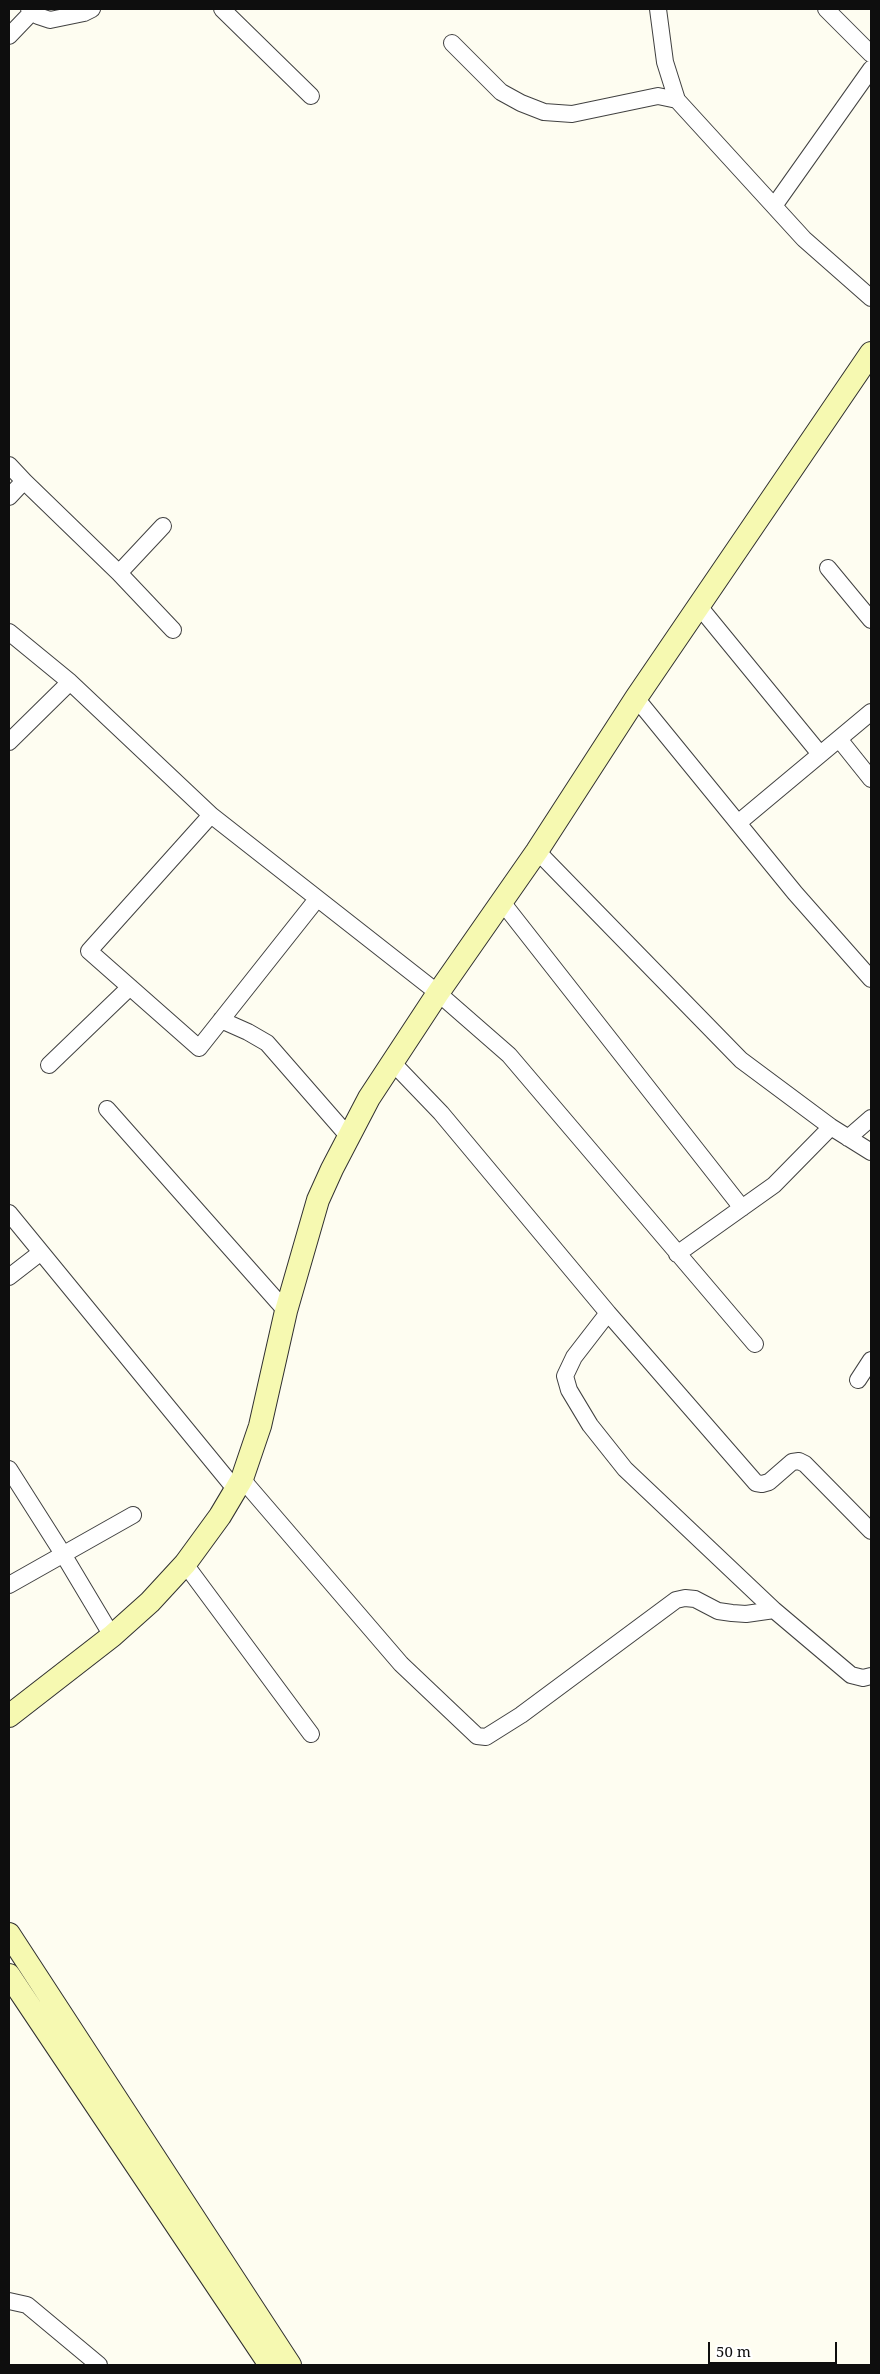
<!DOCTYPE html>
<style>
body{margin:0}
#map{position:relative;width:880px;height:2374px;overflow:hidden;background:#fefdf1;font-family:"Noto Serif",serif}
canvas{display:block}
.frame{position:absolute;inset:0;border:10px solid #0e0e0e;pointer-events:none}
.scale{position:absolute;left:708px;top:2342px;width:129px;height:22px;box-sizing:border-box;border:2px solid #0e0e0e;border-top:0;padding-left:6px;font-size:15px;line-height:18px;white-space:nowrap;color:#0e0e0e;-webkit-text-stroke:4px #fff;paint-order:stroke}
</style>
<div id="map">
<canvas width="880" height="2374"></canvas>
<div class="frame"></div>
<div class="scale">50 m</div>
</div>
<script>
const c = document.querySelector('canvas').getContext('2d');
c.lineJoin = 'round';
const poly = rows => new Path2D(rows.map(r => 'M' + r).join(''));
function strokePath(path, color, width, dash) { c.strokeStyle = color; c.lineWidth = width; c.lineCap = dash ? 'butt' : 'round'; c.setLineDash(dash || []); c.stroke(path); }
const street = poly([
 [29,9,38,16,50,20,84,13,92,9],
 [222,9,311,96],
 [658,9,665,62,677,100,804,239,871,298],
 [826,9,871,54],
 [9,36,32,12],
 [452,43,501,92,521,103,544,112,572,114,658,96,677,100],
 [774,206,871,69],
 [9,465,24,481],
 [9,497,24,481,119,573,163,526],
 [828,568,871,620],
 [119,573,173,630],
 [698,605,820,754],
 [9,632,70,682,211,815,438,993,509,1055,755,1344],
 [636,698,795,893,871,979],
 [839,739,871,779],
 [9,742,70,682],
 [211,815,89,951,199,1048,317,899],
 [738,823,871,712],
 [537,851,741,1060,831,1127,871,1152],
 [502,902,742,1208],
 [221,1020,248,1032,267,1043,349,1137],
 [392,1062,441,1113,608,1313,574,1357,565,1376,569,1390,590,1425,625,1469,774,1610],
 [49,1065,130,987],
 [107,1109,286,1311],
 [848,1138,871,1118],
 [9,1213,236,1490],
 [677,1254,774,1185,831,1127],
 [9,1277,40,1253],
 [608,1313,756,1483,762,1484,769,1482,792,1462,799,1461,805,1464,871,1531],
 [858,1380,871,1360],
 [9,1469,63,1554,112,1636],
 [242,1479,401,1664,477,1736,486,1737,521,1715,676,1600,685,1598,695,1599,718,1611,732,1613,746,1614,774,1610,851,1675,863,1678,871,1676],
 [185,1564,311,1734],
 [9,1585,133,1515],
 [9,2301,27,2305,99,2365]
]);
const secondary = poly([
 [9,1716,112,1636,150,1602,185,1564,220,1516,242,1479,260,1426,286,1311,318,1200,332,1169,369,1098,438,993,537,851,636,698,871,353],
 [9,1934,290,2365],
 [9,1975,270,2365]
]);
strokePath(street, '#414141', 18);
strokePath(secondary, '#303030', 24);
strokePath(street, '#fff', 16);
strokePath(secondary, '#f6f9b1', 22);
</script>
